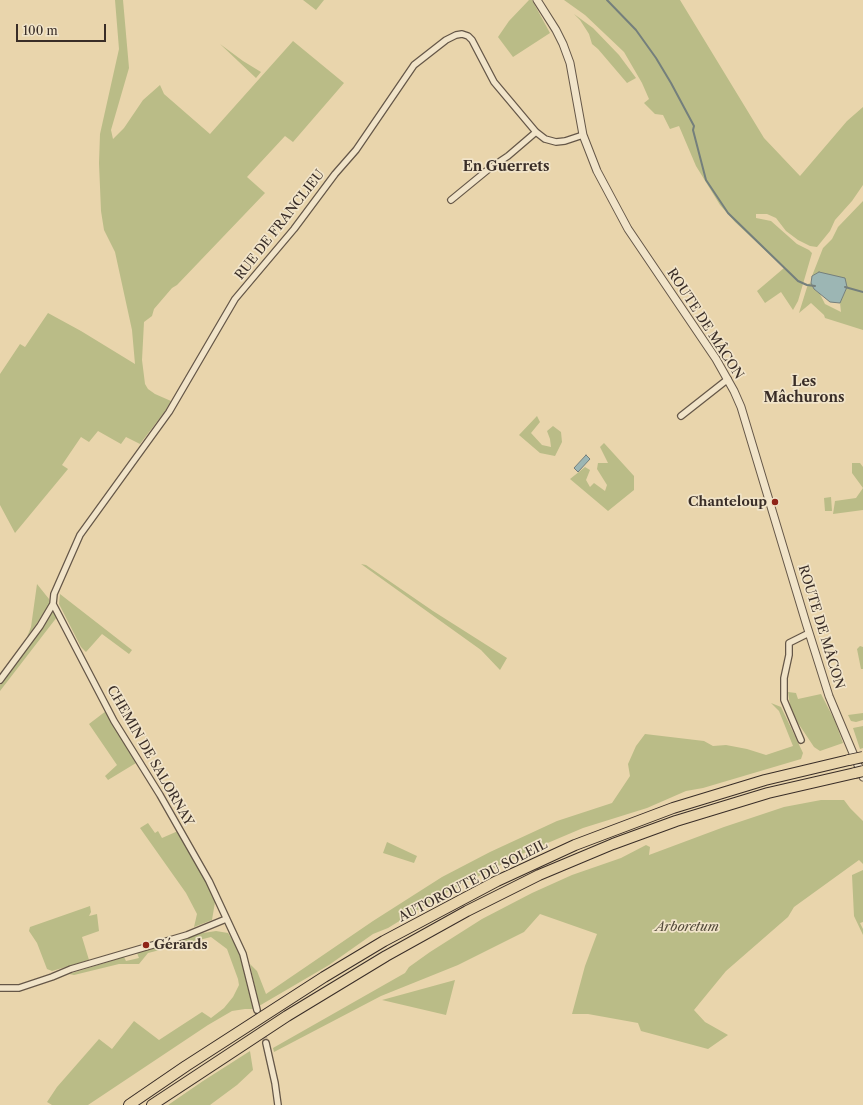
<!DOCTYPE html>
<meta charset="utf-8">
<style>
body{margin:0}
#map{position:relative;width:863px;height:1105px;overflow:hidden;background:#e9d5ac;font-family:"Libre Caslon Text",serif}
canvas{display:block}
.scale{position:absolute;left:16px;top:24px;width:90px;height:18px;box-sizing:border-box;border:2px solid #392d27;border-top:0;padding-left:5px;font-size:12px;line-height:14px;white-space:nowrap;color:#392d27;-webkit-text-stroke:3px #f1e4c9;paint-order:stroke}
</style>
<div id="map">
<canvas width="863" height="1105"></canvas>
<div class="scale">100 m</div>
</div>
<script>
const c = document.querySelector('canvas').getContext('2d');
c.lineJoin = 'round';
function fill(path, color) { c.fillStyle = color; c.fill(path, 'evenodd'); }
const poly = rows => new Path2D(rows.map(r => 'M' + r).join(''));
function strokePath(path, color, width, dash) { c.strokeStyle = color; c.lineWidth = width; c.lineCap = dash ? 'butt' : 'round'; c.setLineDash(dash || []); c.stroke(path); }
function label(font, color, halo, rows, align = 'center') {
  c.font = font + ' "Libre Caslon Text",serif'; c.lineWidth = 3.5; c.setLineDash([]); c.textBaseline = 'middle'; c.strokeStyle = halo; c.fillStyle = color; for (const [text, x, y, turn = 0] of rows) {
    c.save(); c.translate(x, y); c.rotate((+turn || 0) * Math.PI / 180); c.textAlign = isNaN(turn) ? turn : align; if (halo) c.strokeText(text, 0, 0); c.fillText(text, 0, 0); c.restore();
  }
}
fill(poly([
 [115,0,123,0,129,68,111,130,113,139,124,128,143,100,160,85,164,94,210,134,293,41,344,83,293,142,285,136,247,177,265,193,177,285,172,288,154,309,152,316,144,322,142,360,145,384,148,389,155,394,171,401,165,411,140,444,126,437,121,444,98,431,89,442,81,437,62,465,68,469,15,533,0,505,0,374,20,344,25,347,48,313,81,331,135,364,132,330,115,252,104,230,101,211,99,163,100,134,119,49],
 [303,0,324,0,316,10],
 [529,0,532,0,550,33,513,57,498,37,509,21],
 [564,0,680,0,764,138,800,176,847,121,863,107,863,185,852,201,835,220,830,231,817,247,810,246,798,240,786,231,776,218,767,214,756,214,756,218,771,221,797,244,809,250,812,253,798,301,793,310,781,292,765,303,757,291,784,268,735,222,720,205,696,166,679,126,670,129,663,115,655,114,644,103,649,99,642,83,624,52,585,15],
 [574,14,593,28,619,55,636,78,627,83,598,49,592,44,589,34,580,20],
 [220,44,243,61,261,72,256,78],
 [863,201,863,330,825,318,824,315,811,303,799,313,808,284,811,283,814,289,820,294,825,304,841,312,840,303,847,287,819,272,812,276,823,248,832,239,838,227],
 [537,416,540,422,531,433,542,445,551,447,550,439,547,431,553,426,561,432,562,442,555,456,540,453,519,435],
 [604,443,634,476,634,490,608,511,570,479,585,467,590,470,586,480,590,487,594,483,605,491,607,485,597,469,598,463,608,463,600,447],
 [852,463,860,463,863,467,863,488,852,473],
 [863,488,863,510,833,514,835,501,856,498],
 [831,497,832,511,825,511,824,498],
 [361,564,366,565,433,611,507,658,500,670,481,650],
 [37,584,49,599,49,606,27,637,31,627],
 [60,594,132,650,129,654,102,634,86,652,81,647,59,604],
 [53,609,57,617,0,691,0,685,43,626],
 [860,646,863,647,863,669,861,669,857,649],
 [788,692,796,693,798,699,821,694,835,721,843,743,820,751,814,747,798,723,790,705],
 [771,703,781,707,803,753,801,759,703,788,686,791,647,808,583,828,524,853,442,895,388,928,373,934,329,965,259,1006,250,964,257,971,266,994,373,921,442,877,490,852,557,821,612,803,630,776,628,764,636,746,645,734,704,741,713,746,726,745,747,749,766,755,793,746,779,711],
 [106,711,112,724,136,763,108,780,105,776,117,765,89,724],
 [863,713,863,720,856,722,851,721,848,715],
 [863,726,863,748,860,749,853,728],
 [821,800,844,800,850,808,863,821,863,864,859,860,794,907,788,917,726,971,694,1010,705,1022,728,1035,708,1049,641,1031,638,1023,588,1014,572,1014,585,966,597,934,540,914,524,932,458,965,381,996,274,1052,273,1048,405,973,409,967,430,952,482,919,532,893,572,875,621,858,646,845,650,847,649,855,724,827,784,807],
 [148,823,155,833,158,831,162,838,178,831,208,885,215,902,212,920,194,927,197,914,186,893,140,828],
 [387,842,417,856,414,863,383,853],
 [863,870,863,922,860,923,863,929,863,935,854,916,852,875],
 [90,906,91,912,89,916,97,914,99,931,82,937,89,960,52,971,47,969,37,943,29,931,30,927],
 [216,931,228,933,240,952,254,1009,245,1009,232,1011,208,1025,88,1105,52,1105,47,1102,57,1087,99,1039,112,1049,134,1021,159,1040,202,1012,211,1018,224,1008,233,997,239,985,238,979,227,949,211,937,148,953,139,964,119,964,74,975,69,974,124,957,126,961,139,958,137,953,203,933],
 [455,980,446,1015,382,1000],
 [250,1051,253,1070,237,1085,210,1105,168,1105,203,1081]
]), '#babc87');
const water = poly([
 [819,272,845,278,847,287,840,303,830,302,814,289,811,283,812,276,819,272],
 [586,455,590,459,578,472,574,468,586,455]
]);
fill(water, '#9cb6b4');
strokePath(water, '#747f7c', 1);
strokePath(poly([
 [607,0,636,30,656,58,671,83,694,126,693,130,706,180,728,213,798,281,807,285,815,286],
 [845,287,863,292]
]), '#747f7c', 2);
strokePath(poly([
 [257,1010,266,1043]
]), '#c6b391', 5.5, [5.5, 3]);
const minor = poly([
 [451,200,490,168,508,156,536,132],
 [681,416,728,379],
 [53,604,114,721,160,795,209,881,243,954,257,1010],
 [0,680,40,626,53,604,54,594,80,535,169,412,235,299,294,229,335,174,356,150,414,65,446,40,456,35,462,34,468,36,472,40,494,82,536,132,545,139,556,142,565,141,583,135],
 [801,740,784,700,784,678,789,655,789,643,809,633],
 [0,988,19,988,52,977,71,969,187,935,226,919],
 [266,1043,275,1083,278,1105]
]);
const tertiary = poly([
 [537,0,556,30,563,44,570,63,583,135,597,171,628,229,716,359,734,391,741,407,806,623,829,696,863,777]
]);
const motorway = poly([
 [129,1105,186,1066,324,977,384,941,497,881,575,845,673,808,765,780,849,760],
 [152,1105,287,1016,386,956,467,911,539,875,613,844,676,821,768,793,855,773]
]);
strokePath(minor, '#655748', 8);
strokePath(tertiary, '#655748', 9);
strokePath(motorway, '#392d27', 12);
strokePath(minor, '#f1e4c9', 5.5);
strokePath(tertiary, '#f1e4c9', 7);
strokePath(motorway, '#e9d5ac', 10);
const motorwayBridge = poly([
 [849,760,863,757],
 [855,773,863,771]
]);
strokePath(motorwayBridge, '#392d27', 12, []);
strokePath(motorwayBridge, '#e9d5ac', 10);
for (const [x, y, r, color] of [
 [775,502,4,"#8f2418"],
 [146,945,4,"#8f2418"]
]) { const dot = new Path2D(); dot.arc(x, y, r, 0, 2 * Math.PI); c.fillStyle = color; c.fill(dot); strokePath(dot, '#f1e4c9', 1.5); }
label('13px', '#392d27', '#f1e4c9', [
 ["RUE DE FRANCLIEU",280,225,-52],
 ["ROUTE DE MÂCON",705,324,57],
 ["ROUTE DE MÂCON",821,627,73],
 ["CHEMIN DE SALORNAY",150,756,60],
 ["AUTOROUTE DU SOLEIL",473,881,-27]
]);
label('bold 13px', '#392d27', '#f1e4c9', [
 ["Chanteloup",767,502],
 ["Gérards",154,945,"left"]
], 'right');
label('italic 13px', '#534a3a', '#f1e4c9', [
 ["Arboretum",687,927]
]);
label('bold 14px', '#392d27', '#f1e4c9', [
 ["En Guerrets",506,167],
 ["Les",804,382],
 ["Mâchurons",804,398]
]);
</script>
